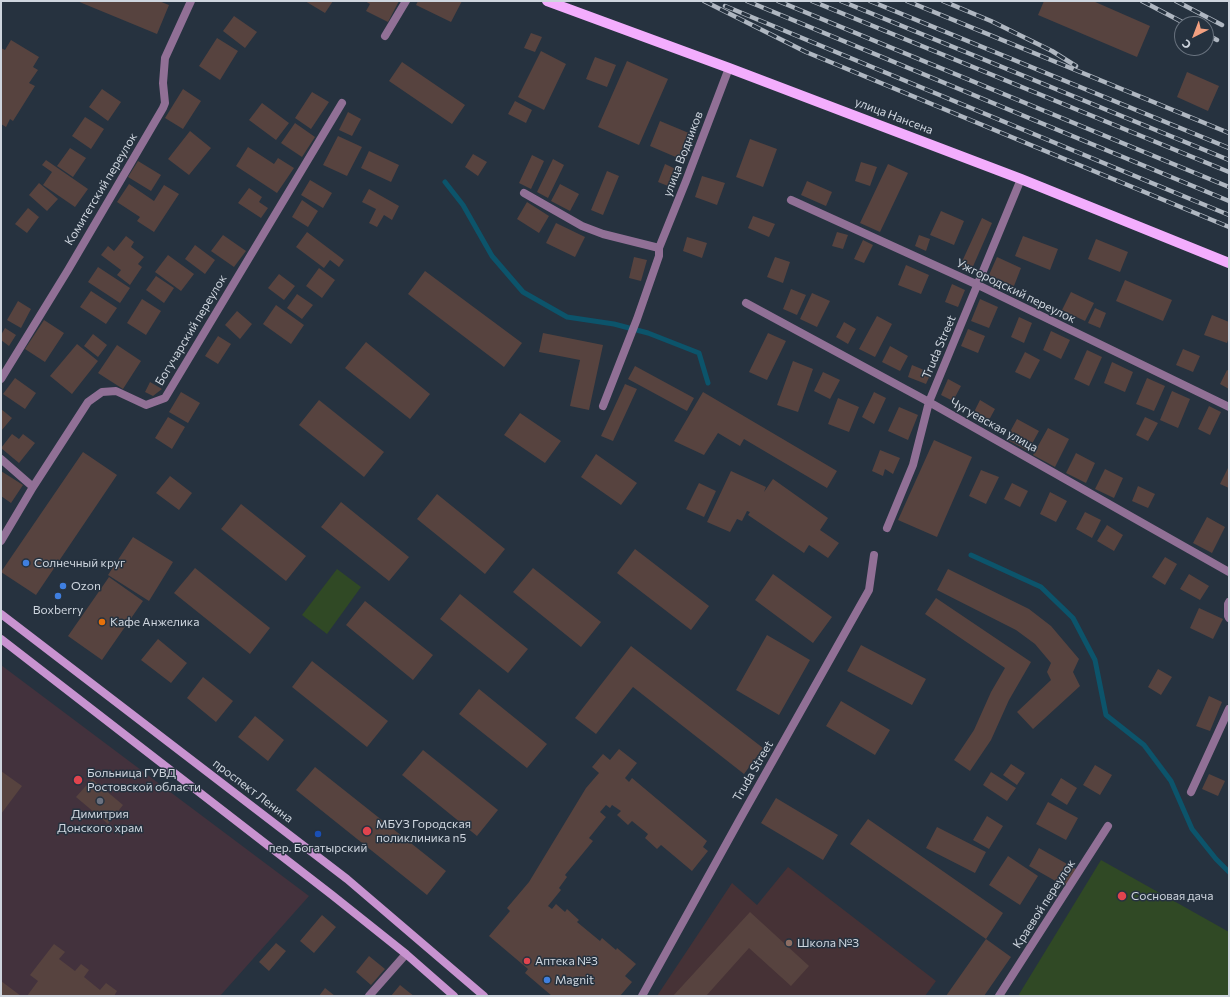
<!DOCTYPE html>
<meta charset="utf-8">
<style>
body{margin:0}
#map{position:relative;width:1230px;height:997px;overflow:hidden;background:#26323f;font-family:Commissioner,sans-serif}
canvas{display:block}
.frame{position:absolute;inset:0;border:2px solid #ced5de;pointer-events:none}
.north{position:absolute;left:1174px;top:16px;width:40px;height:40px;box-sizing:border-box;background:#26323f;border:1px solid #69737f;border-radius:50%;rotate:222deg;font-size:11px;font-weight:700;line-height:16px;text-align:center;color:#ced5de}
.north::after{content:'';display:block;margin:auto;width:14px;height:18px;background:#f2a080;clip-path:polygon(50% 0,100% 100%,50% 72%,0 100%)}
</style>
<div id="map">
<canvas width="1230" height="997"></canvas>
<div class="frame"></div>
<div class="north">С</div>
</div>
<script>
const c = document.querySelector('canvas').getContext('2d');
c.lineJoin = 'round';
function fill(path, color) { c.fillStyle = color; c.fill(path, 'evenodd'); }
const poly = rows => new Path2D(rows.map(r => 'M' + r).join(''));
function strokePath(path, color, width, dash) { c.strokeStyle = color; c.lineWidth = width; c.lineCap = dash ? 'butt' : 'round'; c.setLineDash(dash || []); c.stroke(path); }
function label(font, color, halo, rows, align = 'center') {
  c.font = font + ' Commissioner,sans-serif'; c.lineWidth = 3; c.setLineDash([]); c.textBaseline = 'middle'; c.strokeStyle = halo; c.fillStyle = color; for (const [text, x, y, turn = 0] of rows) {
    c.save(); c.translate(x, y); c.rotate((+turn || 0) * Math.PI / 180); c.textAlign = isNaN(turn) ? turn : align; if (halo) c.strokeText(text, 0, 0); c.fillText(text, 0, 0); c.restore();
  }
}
fill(poly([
 [788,867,936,981,925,996,657,996,732,883,757,905]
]), '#463236');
fill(poly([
 [1,665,309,896,220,996,1,996]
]), '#43323d');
fill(poly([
 [337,569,361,587,327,634,302,615],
 [1101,860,1229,932,1229,996,1018,996]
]), '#304925');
strokePath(poly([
 [445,182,463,205,492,256,523,292,567,317,614,324,648,333,699,353,708,383],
 [971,555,1041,587,1073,618,1095,660,1106,715,1144,745,1171,781,1192,829,1216,859,1229,872]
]), '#0c546b', 5);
fill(poly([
 [77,1,159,1,169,5,157,34],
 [305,1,333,1,325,13],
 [365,1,399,1,388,22,366,11,370,4],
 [418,1,440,2,462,1,451,22,416,5],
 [1044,1,1093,1,1150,26,1137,57,1038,15],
 [234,16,257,32,245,48,223,31],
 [531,33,542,37,535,52,524,48],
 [217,38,238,51,220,80,199,66],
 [11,40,39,57,33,67,38,70,29,83,35,86,13,121,10,119,6,127,1,124,1,48,5,50],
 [541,51,566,64,544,110,518,97],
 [595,57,616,65,607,87,586,79],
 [627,61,668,79,639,145,598,127],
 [402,62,465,105,452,124,389,81],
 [1187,72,1219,86,1208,111,1177,97],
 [102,89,121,102,108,121,89,107],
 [183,89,201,101,183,129,165,118],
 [312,92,329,102,311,129,295,118],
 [515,101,532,110,526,123,508,114],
 [262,103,289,123,276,140,249,120],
 [348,112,361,119,352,136,339,130],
 [85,117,104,129,91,149,72,136],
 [660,121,696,136,685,161,650,146],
 [295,123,315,137,302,157,281,143],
 [190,131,211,148,189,175,168,159],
 [338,136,362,147,347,176,323,165],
 [750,139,777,149,763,187,736,177],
 [248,147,274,164,278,158,294,168,277,193,236,166],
 [70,148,86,158,73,177,57,166],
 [369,151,399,165,391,182,361,168],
 [473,154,487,162,478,176,465,167],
 [532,155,544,161,531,189,519,183],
 [553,159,564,165,548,198,537,192],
 [46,160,88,189,75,207,43,185,52,172,42,165],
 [138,161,161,175,151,191,128,177],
 [861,162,877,167,870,186,855,181],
 [665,164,680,171,673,188,658,182],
 [888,164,908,173,880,232,860,223],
 [607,171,619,176,603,215,591,210],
 [702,176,725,183,717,205,695,197],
 [310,180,332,193,323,208,301,195],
 [807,181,832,192,826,206,801,195],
 [39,183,58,199,47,211,29,195],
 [129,184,154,201,164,185,179,194,154,232,137,221,140,217,117,202],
 [560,184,579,194,570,211,551,201],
 [249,188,262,197,259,202,268,208,261,218,238,203],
 [369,189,399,206,392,220,384,215,377,227,369,223,376,209,362,202],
 [302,200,318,211,308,227,292,217],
 [527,202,549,216,539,233,517,219],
 [28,208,39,217,27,233,15,224],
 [941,211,964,221,954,245,930,235],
 [753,216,775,224,769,237,748,228],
 [982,218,992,223,971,271,960,266],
 [556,223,585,237,575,257,546,243],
 [307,232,344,260,339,267,330,260,324,268,296,247],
 [837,232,848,235,843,249,832,246],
 [223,235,246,251,234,267,211,251],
 [919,235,930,239,926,251,915,246],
 [126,236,134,242,131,247,144,257,138,264,142,267,130,285,117,275,121,270,101,255,108,246,114,251],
 [1023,236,1058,249,1050,270,1015,256],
 [687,237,707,243,702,258,683,251],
 [1096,239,1128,252,1120,272,1088,259],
 [863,240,873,245,864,263,854,259],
 [195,245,215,260,205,274,185,259],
 [168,255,194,274,181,291,155,272],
 [634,257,647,260,641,281,629,278],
 [775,257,790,262,783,283,767,277],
 [997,257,1021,268,1014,286,989,275],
 [906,265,929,275,921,294,898,285],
 [98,267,130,288,120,303,88,282],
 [319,268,335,280,322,298,306,286],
 [425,271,522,343,504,367,408,294],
 [279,274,295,286,284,300,268,288],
 [156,276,174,288,164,303,146,290],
 [1125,280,1172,300,1163,321,1116,301],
 [952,284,965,290,958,307,945,302],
 [791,289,806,295,797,315,783,309],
 [91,291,117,308,106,324,80,307],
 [1071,292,1094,303,1085,321,1062,310],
 [812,293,830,301,817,327,800,319],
 [297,294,313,305,302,319,287,308],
 [142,299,161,311,146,335,127,323],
 [980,299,998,307,989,328,971,321],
 [18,301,31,309,21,328,7,320],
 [276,305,304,325,291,344,263,324],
 [1095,308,1106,313,1100,328,1088,323],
 [237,311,252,324,240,339,225,325],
 [1212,315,1229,322,1229,337,1227,343,1204,335],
 [877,316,892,324,875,357,859,349],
 [1019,317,1032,323,1024,343,1011,337],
 [44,320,64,333,45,362,25,349],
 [844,322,856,329,848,344,836,337],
 [5,328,16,335,9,346,1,340,1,335],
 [968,329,985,336,978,353,961,346],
 [1051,331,1070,340,1061,359,1043,350],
 [543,333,603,345,589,410,570,406,580,360,539,352],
 [768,333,786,341,767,380,749,372],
 [93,334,107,345,98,357,84,346],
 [218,336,231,344,218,364,205,356],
 [366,342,430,394,410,419,345,368],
 [77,344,98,361,72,394,50,376],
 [117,345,141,361,123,389,98,373],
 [890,346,908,356,900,371,882,362],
 [1183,349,1200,356,1193,372,1176,365],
 [1087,350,1102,357,1089,386,1074,379],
 [1025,352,1040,360,1030,379,1015,372],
 [793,361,813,369,798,412,777,405],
 [1112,362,1133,372,1125,392,1104,383],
 [912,365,931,373,926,384,908,377],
 [635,366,694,398,687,411,628,379],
 [1227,370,1229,371,1229,389,1220,384],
 [823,372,840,380,830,399,814,391],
 [15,378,36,393,25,409,3,394],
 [1147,378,1165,386,1154,411,1136,404],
 [948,379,961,386,953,401,941,395],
 [150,382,162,389,153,396,145,392],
 [625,384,637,389,613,441,601,436],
 [1172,391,1190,399,1178,428,1160,420],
 [181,392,200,403,188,423,169,412],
 [703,392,837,471,827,488,744,439,740,446,718,433,704,455,674,441],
 [874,392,886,398,874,424,862,417],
 [838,398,859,407,849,432,828,424],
 [319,400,384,452,364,477,299,425],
 [980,400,995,409,989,420,974,412],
 [1209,406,1221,412,1210,435,1198,429],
 [899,407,918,415,908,440,888,431],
 [1,409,12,418,1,431],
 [520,413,561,441,545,463,504,435],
 [168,417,185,427,172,449,155,438],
 [1145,417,1158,423,1148,441,1136,435],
 [1017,419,1039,431,1028,451,1006,439],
 [1048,428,1069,439,1055,467,1033,455],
 [12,434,19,439,23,434,35,443,19,463,1,448],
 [934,440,972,457,937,537,898,520],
 [880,450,900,458,893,474,885,469,883,476,872,471],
 [83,452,117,475,36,595,1,572],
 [1076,453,1095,463,1086,483,1066,473],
 [596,454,637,483,621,505,581,477],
 [1229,466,1229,488,1220,484],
 [1105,469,1123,478,1114,498,1095,489],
 [981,470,999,477,986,504,969,496],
 [1,471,23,485,11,503,1,496],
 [731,471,766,487,764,492,773,479,828,518,820,530,839,543,828,558,809,545,804,553,748,515,750,512,747,511,742,521,737,519,730,532,707,522],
 [170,476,192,493,179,510,156,493],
 [699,483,716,491,704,517,686,509],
 [1012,483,1028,491,1020,507,1004,499],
 [1138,486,1155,494,1148,508,1132,501],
 [1050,492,1067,501,1056,522,1040,514],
 [437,494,505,549,485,574,417,519],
 [341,502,409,557,389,581,321,527],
 [241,504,306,556,286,581,221,529],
 [1085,512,1101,520,1092,538,1076,529],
 [1207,517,1225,527,1212,553,1193,543],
 [1107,525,1123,535,1114,551,1097,541],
 [133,537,173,562,149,601,108,575],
 [635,549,709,606,691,630,617,573],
 [1165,557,1177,564,1165,585,1152,577],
 [195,568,270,628,250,654,174,593],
 [533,568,601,622,581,647,513,592],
 [948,569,1029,609,1051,626,1079,659,1073,672,1080,686,1033,729,1017,712,1051,680,1047,672,1051,663,1035,644,1016,630,937,590],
 [773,574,832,617,813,643,755,600],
 [1189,574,1209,586,1200,600,1180,589],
 [109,577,143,601,102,660,68,636],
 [460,594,528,649,508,673,440,619],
 [936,598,1031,662,1009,700,991,740,970,771,954,760,974,730,991,692,1005,668,925,614],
 [365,601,433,655,413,680,346,625],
 [1199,608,1223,619,1213,639,1190,628],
 [767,635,810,660,779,715,736,690],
 [158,639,187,663,171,683,141,660],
 [861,645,926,679,912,705,847,671],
 [631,646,763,748,744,774,633,687,596,734,575,718],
 [312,661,388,721,367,747,292,687],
 [1158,669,1172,677,1161,695,1148,687],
 [203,677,233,701,216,722,187,698],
 [479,689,547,744,527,768,459,714],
 [1209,696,1222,702,1210,731,1196,726],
 [841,701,890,730,875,755,826,726],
 [255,716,284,740,268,761,238,737],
 [619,749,637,763,625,778,629,782,632,778,707,841,703,847,708,851,692,871,661,845,657,849,645,838,648,834,632,821,628,825,617,815,621,811,612,805,610,808,606,805,600,812,606,817,589,838,593,841,565,875,567,877,559,888,561,890,548,906,552,909,556,904,565,912,567,909,579,920,577,922,600,941,602,938,616,950,617,948,636,964,625,976,632,982,620,996,552,996,525,973,528,969,489,936,510,911,507,908,529,882,586,788,599,773,592,767,603,754,610,760],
 [423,750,498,810,477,836,402,775],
 [1011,764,1025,773,1017,785,1003,775],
 [1095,765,1112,775,1100,795,1083,785],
 [315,767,446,871,427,895,296,790],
 [1,771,22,786,1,814],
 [991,772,1016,788,1007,801,983,785],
 [1209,774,1225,781,1218,796,1202,789],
 [1061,778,1077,788,1067,805,1051,795],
 [92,779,123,805,108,824,76,797],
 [776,798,838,835,823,860,761,823],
 [1048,802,1078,818,1066,840,1036,824],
 [987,816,1003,826,989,849,973,840],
 [868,819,1003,913,986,939,1011,957,984,996,946,996,986,939,850,844],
 [937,827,986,852,975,873,926,848],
 [1039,848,1076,869,1066,887,1029,866],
 [1008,856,1038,876,1020,905,989,885],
 [750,912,809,966,791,986,749,948,706,996,673,996],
 [322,915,336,927,314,953,300,941],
 [276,943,286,951,269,971,259,962],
 [54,944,65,952,59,959,75,971,81,964,89,970,84,977,100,990,106,983,117,991,114,996,27,996,38,981,30,975],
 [369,956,385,969,371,985,356,972],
 [1,981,21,996,1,996],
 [400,985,410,993,414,996,391,996],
 [325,988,335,996,319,996]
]), '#57433f');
strokePath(poly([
 [385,36,406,1],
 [524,193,582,226,603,234,659,248],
 [791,200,978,285,1229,407],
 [746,303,929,402,1229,572],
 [1,379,68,270,163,108,165,103,163,83,165,58,191,1],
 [603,406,637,319,659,256,659,248,686,181,729,68],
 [1,459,33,487],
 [887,528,913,465,929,402,1021,179],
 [1,541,33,487,88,402,102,392,116,391,146,405,165,398,342,103],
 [1229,602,1228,604,1228,616,1229,618],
 [1191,792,1229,709],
 [369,996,406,954],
 [642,996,740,819,869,590,874,555],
 [999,996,1108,826]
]), '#917096', 8);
strokePath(poly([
 [1,614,347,879,484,996],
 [1,639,332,895,406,954,454,996]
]), '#c893d0', 8);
strokePath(poly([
 [547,1,729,68,1021,179,1229,263]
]), '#f3adfd', 10);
const rail = poly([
 [704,1,806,52,1229,227],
 [747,1,1229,201],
 [778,1,1229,187],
 [812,1,1229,172],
 [841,1,1229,160],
 [870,1,1229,148],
 [907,1,1229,133],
 [943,1,991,21,1052,51,1076,66],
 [1142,1,1186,24],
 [1176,1,1222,25],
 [725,6,1229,215],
 [1206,34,1217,40]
]);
strokePath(rail, '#afb7c1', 4.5);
strokePath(rail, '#26323f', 3, [9]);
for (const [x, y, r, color] of [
 [26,563,4,"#3f7fe0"],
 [63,586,4,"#3f7fe0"],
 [58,596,4,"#3f7fe0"],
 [102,622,4,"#e8710a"],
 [78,780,5,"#e0444e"],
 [100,801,4,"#6b7280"],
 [367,831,5,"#e0444e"],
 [318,834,4,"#1a4fb4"],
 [1122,896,5,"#e0444e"],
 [789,943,4,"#8d6e63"],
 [527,961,4,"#e0444e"],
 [547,980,4,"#3f7fe0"]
]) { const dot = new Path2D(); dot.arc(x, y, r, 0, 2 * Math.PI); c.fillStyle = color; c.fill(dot); strokePath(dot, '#26323f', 1.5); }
label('12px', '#ced5de', '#26323f', [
 ["улица Нансена",894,116,21],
 ["улица Водников",683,154,-69],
 ["Комитетский переулок",101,189,-59],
 ["Ужгородский переулок",1016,291,26],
 ["Богучарский переулок",191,330,-59],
 ["Truda Street",939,347,-67],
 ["Чугуевская улица",994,425,29],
 ["Truda Street",753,771,-60],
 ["проспект Ленина",253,791,37],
 ["Краевой переулок",1044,904,-57]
]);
label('12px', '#ced5de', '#26323f', [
 ["Солнечный круг",34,563],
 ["Ozon",71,586],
 ["Boxberry",58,610,"center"],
 ["Кафе Анжелика",110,622],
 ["Больница ГУВД",87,773],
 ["Ростовской области",87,787],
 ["Димитрия",100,814,"center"],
 ["Донского храм",100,828,"center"],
 ["МБУЗ Городская",376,824],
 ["поликлиника n5",376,838],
 ["пер. Богатырский",318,848,"center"],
 ["Сосновая дача",1131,896],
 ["Школа №3",797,943],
 ["Аптека №3",535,961],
 ["Magnit",555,980]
], 'left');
</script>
